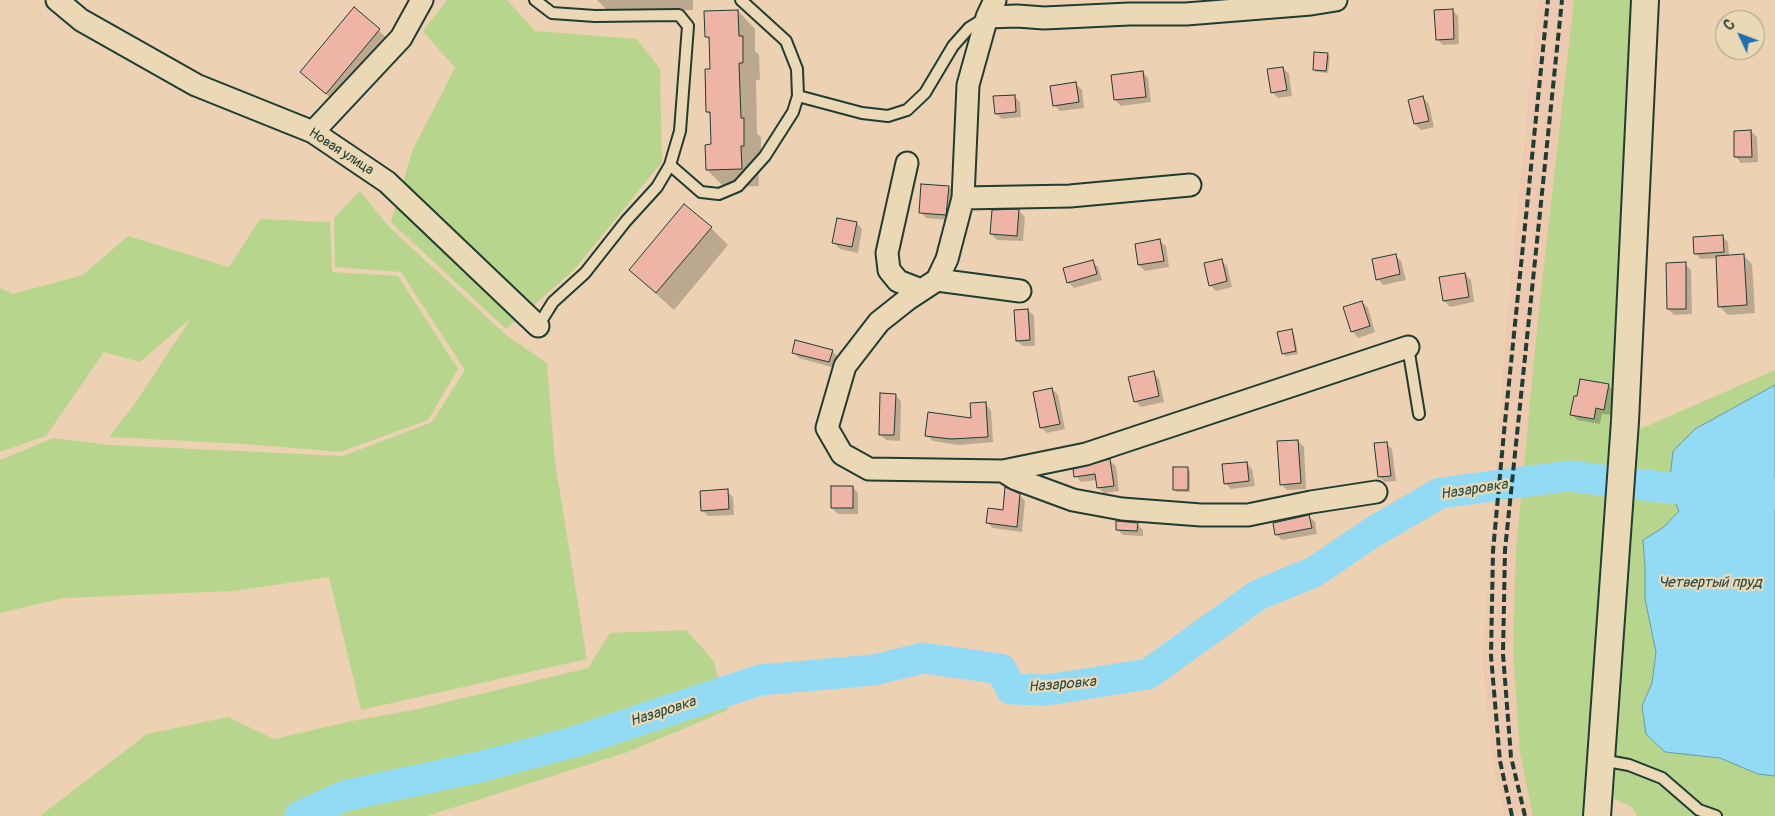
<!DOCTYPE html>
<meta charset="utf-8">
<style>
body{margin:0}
#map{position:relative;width:1775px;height:816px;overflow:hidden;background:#ecd2b3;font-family:Pangolin,sans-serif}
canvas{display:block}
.north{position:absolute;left:1715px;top:10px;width:50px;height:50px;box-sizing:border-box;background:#ebd9b6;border:1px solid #999b82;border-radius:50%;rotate:313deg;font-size:14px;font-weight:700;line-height:20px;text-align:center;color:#1f3d34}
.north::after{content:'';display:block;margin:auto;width:18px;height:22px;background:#1f6fb2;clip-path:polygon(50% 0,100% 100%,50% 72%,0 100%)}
</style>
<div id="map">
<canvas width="1775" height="816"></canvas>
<div class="north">С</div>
</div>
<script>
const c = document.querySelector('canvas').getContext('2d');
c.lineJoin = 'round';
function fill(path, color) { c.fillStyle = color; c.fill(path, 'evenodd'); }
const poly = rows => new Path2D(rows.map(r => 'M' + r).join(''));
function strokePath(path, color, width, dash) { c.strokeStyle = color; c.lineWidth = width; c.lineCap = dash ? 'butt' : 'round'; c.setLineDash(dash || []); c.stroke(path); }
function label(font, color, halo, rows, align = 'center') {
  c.font = font + ' Pangolin,sans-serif'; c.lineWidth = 4.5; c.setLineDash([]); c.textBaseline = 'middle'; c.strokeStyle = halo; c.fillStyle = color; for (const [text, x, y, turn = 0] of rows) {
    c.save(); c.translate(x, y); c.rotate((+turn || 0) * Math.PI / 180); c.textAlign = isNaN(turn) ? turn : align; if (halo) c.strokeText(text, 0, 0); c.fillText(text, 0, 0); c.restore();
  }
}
fill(poly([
 [1538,0,1574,0,1538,318,1516,550,1520,753,1533,816,1504,816,1493,768,1482,661,1507,315]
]), '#edc9af');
fill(poly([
 [447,0,507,0,535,31,637,39,660,69,662,162,573,271,506,329,391,222,413,149,455,68,423,31],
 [1574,0,1636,0,1623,264,1589,816,1533,816,1520,753,1513,651,1516,550,1538,318],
 [360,191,389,227,506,335,547,363,555,462,587,659,361,710,329,577,234,591,64,598,0,613,0,460,53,438,110,445,343,456,432,422,465,370,401,272,335,267,334,218],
 [260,219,330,222,332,272,398,276,458,369,428,420,340,452,245,444,109,437,136,402,191,318,140,362,104,352,46,436,0,452,0,288,13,294,83,275,128,236,229,267],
 [1775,370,1775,385,1695,429,1669,488,1680,511,1664,527,1643,540,1645,567,1645,599,1656,652,1652,683,1642,706,1665,752,1720,758,1758,774,1775,776,1775,816,1637,816,1632,807,1610,797,1613,782,1638,430],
 [686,630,713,660,728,710,628,752,427,816,40,816,147,734,228,717,274,739,352,721,418,709,588,668,610,633]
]), '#b8d58e');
const water = poly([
 [1775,385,1775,776,1758,774,1720,758,1665,752,1646,734,1642,706,1652,683,1656,652,1645,599,1645,567,1643,540,1664,527,1679,511,1669,488,1673,451,1695,429,1775,385]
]);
fill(water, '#93dbf5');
strokePath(water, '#659ca8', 1);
fill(poly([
 [597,0,693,0,693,10,609,12],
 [354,9,397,47,344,110,302,72],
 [1452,10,1458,16,1459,44,1443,45,1437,39],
 [738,11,755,29,755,51,759,55,760,80,756,80,757,134,761,137,761,162,758,163,759,186,724,187,707,170,706,146,712,146,711,116,707,112,711,70,710,41,706,36],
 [1327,54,1330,57,1328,73,1316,72,1314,70],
 [1283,68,1289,74,1292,96,1278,98,1272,92],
 [1143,72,1148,78,1151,102,1121,106,1115,100],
 [1076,84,1082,90,1084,108,1060,111,1054,105],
 [1014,96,1020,102,1021,117,1002,119,996,113],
 [1423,98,1429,104,1434,127,1421,130,1415,124],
 [1751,131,1757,137,1758,162,1741,163,1736,157],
 [949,187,955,193,951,220,926,218,921,212],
 [1019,211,1025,217,1023,241,997,240,991,234],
 [857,223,862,229,858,253,840,249,834,243],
 [711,228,728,245,674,310,630,270],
 [1722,236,1728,242,1729,256,1743,255,1752,264,1755,313,1728,315,1719,306,1717,258,1701,259,1695,253],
 [1160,241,1166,246,1169,267,1145,271,1139,265],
 [1395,255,1401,261,1406,280,1383,285,1378,279],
 [1221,260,1227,266,1232,287,1216,291,1210,285],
 [1092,261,1098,267,1102,280,1074,288,1068,282],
 [1685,264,1691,270,1692,314,1674,315,1668,309],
 [1465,274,1471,280,1474,302,1450,307,1444,301],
 [1362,302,1368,308,1375,332,1358,338,1353,332,1345,308],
 [1028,310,1034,316,1035,346,1023,346,1017,341],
 [1291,331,1294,333,1298,354,1285,356,1283,353],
 [832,351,838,357,835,368,799,358,793,352],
 [1153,373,1159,379,1164,402,1141,407,1135,401],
 [1608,385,1614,391,1610,415,1602,414,1600,424,1577,420,1572,414],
 [1052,389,1058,395,1065,429,1047,433,1041,427],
 [895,395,901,401,900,441,886,440,880,434],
 [985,404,991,410,993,442,958,445,933,441,927,435,972,419],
 [1298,441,1304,447,1306,489,1287,490,1281,484],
 [1386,443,1392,449,1396,481,1385,482,1379,477],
 [1110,461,1116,466,1119,491,1104,493,1098,487,1097,480,1081,482,1076,476],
 [1247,463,1252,469,1255,486,1231,489,1225,483],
 [1187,468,1190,471,1190,492,1177,492,1174,489],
 [853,487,858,493,858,514,838,514,832,508],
 [727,491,733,497,734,515,708,516,702,510],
 [1019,495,1025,501,1022,532,993,528,987,522,1004,512],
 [1309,516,1315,522,1317,534,1282,540,1276,534],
 [1137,524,1143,530,1143,536,1123,535,1117,529]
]), '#0003');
strokePath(poly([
 [300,816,344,796,479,767,574,742,760,680,874,670,923,658,1001,669,1011,689,1047,690,1148,674,1258,595,1314,572,1373,532,1440,493,1568,476,1669,488,1775,494]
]), '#93dbf5', 31);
const building = poly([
 [354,7,380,29,326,94,300,72,354,7],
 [1453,9,1454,39,1436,40,1434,10,1453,9],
 [738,10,739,36,743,36,743,63,739,63,741,118,744,118,744,146,741,146,742,169,706,170,705,145,711,144,710,112,706,112,705,69,710,69,709,37,705,37,704,11,738,10],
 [1314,52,1328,53,1326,71,1313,70,1314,52],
 [1283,67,1287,90,1271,93,1267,69,1283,67],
 [1143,71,1146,97,1114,100,1111,75,1143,71],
 [1076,82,1079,102,1053,106,1050,86,1076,82],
 [1015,95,1016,112,995,114,993,96,1015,95],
 [1423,96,1429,121,1414,124,1408,100,1423,96],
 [1751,130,1752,157,1734,157,1734,131,1751,130],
 [921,184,949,186,946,215,919,213,921,184],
 [684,204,712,227,656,293,629,270,684,204],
 [1019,209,1017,236,990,234,992,210,1019,209],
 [837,218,857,222,852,247,832,243,837,218],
 [1723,235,1724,252,1694,254,1693,237,1723,235],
 [1160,239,1164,261,1138,265,1135,244,1160,239],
 [1396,254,1400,274,1376,280,1372,259,1396,254],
 [1744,254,1747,305,1718,307,1716,256,1744,254],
 [1222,259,1227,281,1209,286,1204,263,1222,259],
 [1093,260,1097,274,1067,283,1063,268,1093,260],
 [1686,262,1686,309,1667,309,1666,263,1686,262],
 [1465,273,1469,297,1443,301,1439,277,1465,273],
 [1362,301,1370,326,1351,332,1343,307,1362,301],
 [1028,309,1030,340,1016,341,1014,310,1028,309],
 [1292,329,1296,351,1282,354,1277,332,1292,329],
 [795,340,833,350,829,362,792,353,795,340],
 [1154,371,1159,396,1134,402,1128,377,1154,371],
 [1580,379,1609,384,1604,410,1596,408,1594,419,1570,415,1574,396,1577,396,1580,379],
 [1052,388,1060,424,1040,428,1033,392,1052,388],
 [880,393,896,394,894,435,879,435,880,393],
 [986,402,988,437,951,439,925,436,928,412,971,418,970,403,986,402],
 [1298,440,1301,483,1280,485,1277,441,1298,440],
 [1387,442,1391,476,1378,477,1374,443,1387,442],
 [1110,459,1114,486,1097,488,1095,474,1074,477,1073,469,1110,459],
 [1247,462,1249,481,1224,484,1222,464,1247,462],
 [1173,467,1188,467,1188,490,1173,490,1173,467],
 [831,486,853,486,853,508,831,508,831,486],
 [1005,487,1020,494,1017,527,986,523,988,508,1003,510,1005,487],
 [728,489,729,509,701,511,700,491,728,489],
 [1309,515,1312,528,1275,535,1273,523,1309,515],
 [1116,521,1138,523,1137,531,1116,530,1116,521]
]);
fill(building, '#eeb5a6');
strokePath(building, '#1f3d34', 1);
const service = poly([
 [535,0,552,13,595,16,679,15,688,26,680,131,670,165,657,187,626,221,585,273,553,302,538,326],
 [741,0,786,41,797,69,798,96],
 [670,165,701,192,719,194,738,186,765,156,793,112,798,96,862,113,888,116,907,110,925,93,953,46,969,28,985,18],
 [1408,347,1419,414],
 [1601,760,1629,765,1662,778,1699,810,1716,816]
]);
const minor = poly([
 [57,0,81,20,196,85,313,132,387,182,538,326],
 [995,0,987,17,968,85,963,198,947,259,937,280,908,299,879,322,845,366,827,428,842,454,869,469,1003,471,1086,454,1408,347],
 [987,17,1017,16,1044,18,1129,14,1186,14,1311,4,1336,0],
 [313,132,401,38,422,0],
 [907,163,887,253,889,270,898,281,921,290],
 [963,198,1070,196,1190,185],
 [937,280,1020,291],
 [1003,471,1016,479,1073,500,1122,509,1201,515,1248,515,1311,502,1376,492]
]);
const tertiary = poly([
 [1597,816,1625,421,1645,0]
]);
strokePath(service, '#1f3d34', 14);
strokePath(minor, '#1f3d34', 25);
strokePath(tertiary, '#1f3d34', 30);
strokePath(service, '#ebd9b6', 10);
strokePath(minor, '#ebd9b6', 21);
strokePath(tertiary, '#ebd9b6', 26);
strokePath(poly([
 [1512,816,1500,761,1491,656,1493,551,1504,432,1548,0],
 [1525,816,1511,757,1503,654,1505,550,1562,0]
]), '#1f3d34', 4, [8, 4]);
label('14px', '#1f3d34', '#ebd9b6', [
 ["Новая улица",341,152,33]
]);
label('italic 15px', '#2b4d47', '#ebd9b6', [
 ["Назаровка",1474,490,-9],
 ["Четвертый пруд",1710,583],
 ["Назаровка",1062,685,-5],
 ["Назаровка",663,712,-18]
]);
</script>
